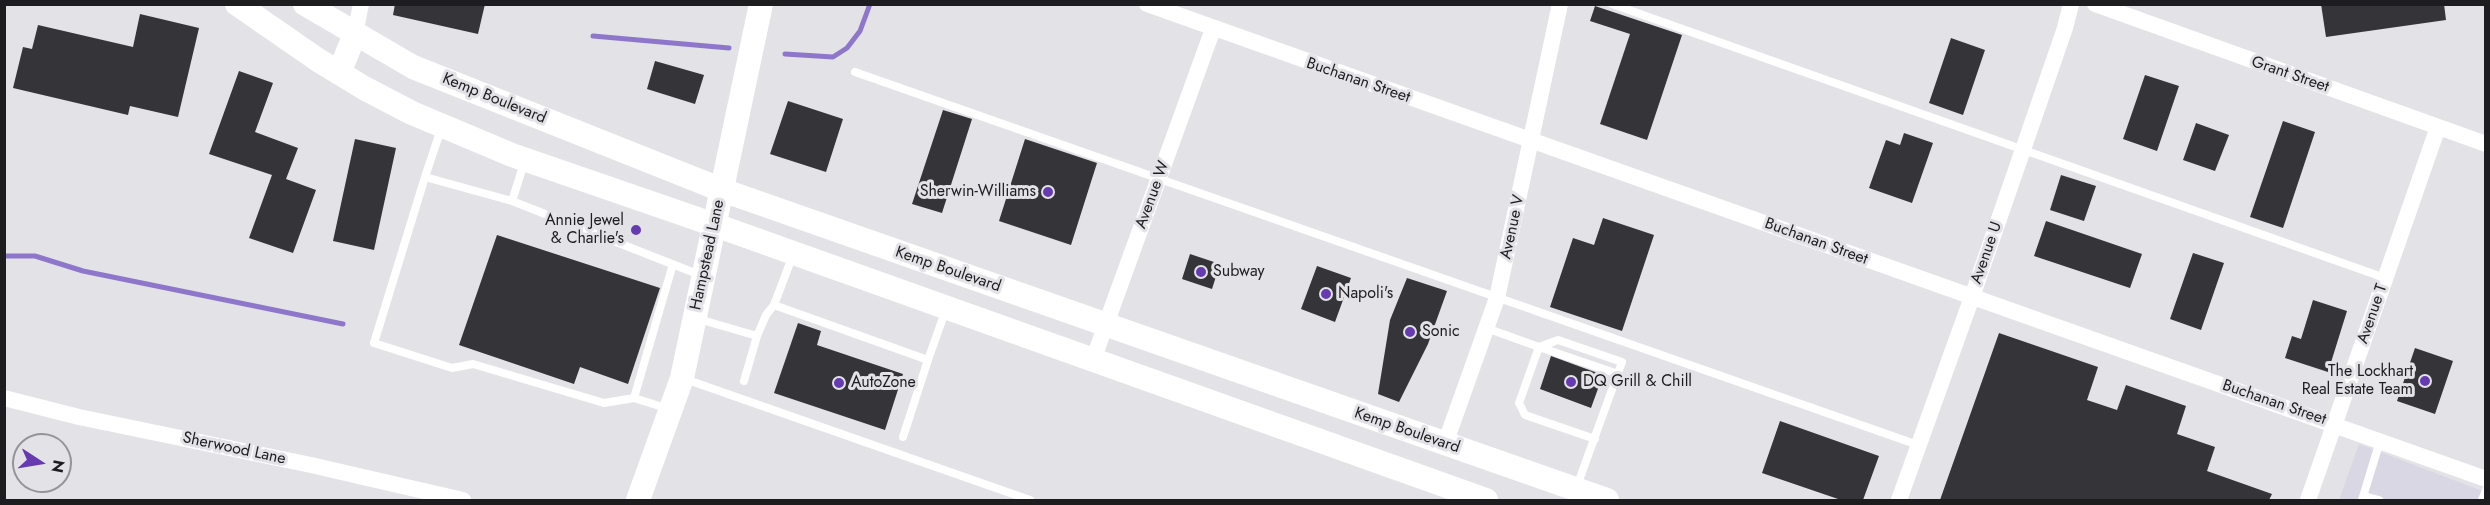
<!DOCTYPE html>
<style>
body{margin:0}
#map{position:relative;width:2490px;height:505px;overflow:hidden;background:#e3e2e7;font-family:Jost,sans-serif}
canvas{display:block}
.frame{position:absolute;inset:0;border:6px solid #1d1c1e;pointer-events:none}
.north{position:absolute;left:12px;top:433px;width:60px;height:60px;box-sizing:border-box;background:#e3e2e7;border:2px solid #949397;border-radius:50%;rotate:102deg;font-size:16px;font-weight:700;line-height:24px;text-align:center;color:#1d1c1e}
.north::after{content:'';display:block;margin:auto;width:21px;height:27px;background:#663bb2;clip-path:polygon(50% 0,100% 100%,50% 72%,0 100%)}
</style>
<div id="map">
<canvas width="2490" height="505"></canvas>
<div class="frame"></div>
<div class="north">N</div>
</div>
<script>
const c = document.querySelector('canvas').getContext('2d');
c.lineJoin = 'round';
function fill(path, color) { c.fillStyle = color; c.fill(path, 'evenodd'); }
const poly = rows => new Path2D(rows.map(r => 'M' + r).join(''));
function strokePath(path, color, width, dash) { c.strokeStyle = color; c.lineWidth = width; c.lineCap = dash ? 'butt' : 'round'; c.setLineDash(dash || []); c.stroke(path); }
function label(font, color, halo, rows, align = 'center') {
  c.font = font + ' Jost,sans-serif'; c.lineWidth = 6; c.setLineDash([]); c.textBaseline = 'middle'; c.strokeStyle = halo; c.fillStyle = color; for (const [text, x, y, turn = 0] of rows) {
    c.save(); c.translate(x, y); c.rotate((+turn || 0) * Math.PI / 180); c.textAlign = isNaN(turn) ? turn : align; if (halo) c.strokeText(text, 0, 0); c.fillText(text, 0, 0); c.restore();
  }
}
fill(poly([
 [2359,444,2485,492,2485,500,2339,500]
]), '#d9d7e3');
strokePath(poly([
 [593,36,729,48],
 [785,54,833,57,847,48,860,31,870,4],
 [4,256,35,256,83,271,343,324]
]), '#8e77cb', 5);
fill(poly([
 [395,4,485,4,478,34,393,15],
 [2321,4,2444,4,2446,20,2326,37],
 [1595,6,1682,35,1647,140,1600,124,1630,34,1590,21],
 [140,14,199,28,178,117,130,106,128,115,13,88,23,47,32,49,38,25,133,47],
 [1951,38,1985,50,1963,115,1929,103],
 [655,61,704,75,695,104,647,89],
 [239,71,273,83,255,132,298,148,286,179,316,190,293,253,249,238,272,175,209,154],
 [2145,75,2179,86,2157,151,2123,139],
 [788,101,843,119,826,172,770,154],
 [943,110,972,119,942,213,912,204],
 [2283,121,2315,132,2283,228,2250,217],
 [2196,123,2229,135,2215,171,2183,160],
 [1904,133,1933,143,1912,203,1869,188,1886,140,1900,145],
 [355,139,396,148,374,250,333,241],
 [1025,139,1097,163,1071,245,999,221],
 [2061,175,2096,186,2084,221,2050,210],
 [1603,218,1654,235,1622,331,1550,307,1573,238,1594,245],
 [2046,221,2142,254,2130,288,2034,256],
 [497,235,660,288,628,384,580,367,574,384,459,345],
 [2193,253,2224,263,2201,330,2170,319],
 [1190,254,1220,264,1212,289,1182,279],
 [1317,266,1351,278,1335,322,1301,309],
 [1407,278,1447,291,1428,344,1399,402,1378,394,1390,320],
 [2313,300,2347,311,2328,372,2285,358,2292,336,2301,339],
 [798,323,821,331,817,345,903,374,885,430,774,393],
 [1999,333,2098,367,2087,400,2117,410,2126,385,2186,406,2177,434,2215,447,2207,471,2272,494,2269,500,1940,500],
 [2415,348,2453,361,2435,414,2397,401],
 [1551,356,1603,375,1591,408,1540,389],
 [1780,421,1879,456,1863,500,1841,500,1762,473]
]), '#353438');
strokePath(poly([
 [1612,4,2385,278],
 [855,72,1918,445],
 [441,129,425,177,512,201],
 [525,160,512,201,700,275],
 [425,177,374,343,452,368,473,364,604,403,634,398],
 [774,305,928,360,946,309],
 [695,318,757,336,766,315,774,305,793,255],
 [1486,328,1539,347,1558,340,1622,362,1577,486],
 [685,379,1030,500],
 [744,381,757,336],
 [669,409,634,398,673,264],
 [903,437,928,360],
 [1595,439,1525,415,1519,403,1539,347,1618,374],
 [2364,496,2379,500],
 [2362,500,2380,441],
 [2482,500,2486,490]
]), '#fff', 8);
strokePath(poly([
 [1147,4,2486,479],
 [2095,4,2486,144],
 [355,34,361,4],
 [1093,360,1213,29],
 [4,398,79,417,311,465,463,500],
 [1445,444,1497,298,1560,4],
 [1899,500,1972,297,2065,28,2071,4],
 [2308,500,2438,127]
]), '#fff', 16);
strokePath(poly([
 [237,4,318,60,364,88,412,113,512,155,715,225,1486,500],
 [305,4,413,67,722,190,1607,500],
 [339,73,355,34],
 [638,500,682,378,761,4]
]), '#fff', 24);
for (const [x, y, r, color] of [
 [1048,192,6,"#663bb2"],
 [636,230,6,"#663bb2"],
 [1201,272,6,"#663bb2"],
 [1326,294,6,"#663bb2"],
 [1410,332,6,"#663bb2"],
 [2425,381,6,"#663bb2"],
 [1571,382,6,"#663bb2"],
 [839,383,6,"#663bb2"]
]) { const dot = new Path2D(); dot.arc(x, y, r, 0, 2 * Math.PI); c.fillStyle = color; c.fill(dot); strokePath(dot, '#e3e2e7', 2); }
label('16px', '#1d1c1e', '#e3e2e7', [
 ["Grant Street",2290,75,19],
 ["Buchanan Street",1358,81,19],
 ["Kemp Boulevard",494,99,22],
 ["Avenue W",1153,195,-70],
 ["Avenue V",1513,227,-78],
 ["Buchanan Street",1816,242,20],
 ["Avenue U",1987,253,-71],
 ["Hampstead Lane",708,255,-78],
 ["Kemp Boulevard",948,270,19],
 ["Avenue T",2373,314,-71],
 ["Buchanan Street",2274,403,19],
 ["Kemp Boulevard",1407,431,19],
 ["Sherwood Lane",234,449,12]
]);
label('16px', '#1d1c1e', '#e3e2e7', [
 ["Sherwin-Williams",1036,192,"right"],
 ["Annie Jewel",624,221,"right"],
 ["& Charlie's",624,239,"right"],
 ["Subway",1213,272],
 ["Napoli's",1338,294],
 ["Sonic",1422,332],
 ["The Lockhart",2413,372,"right"],
 ["Real Estate Team",2413,390,"right"],
 ["DQ Grill & Chill",1583,382],
 ["AutoZone",851,383]
], 'left');
</script>
